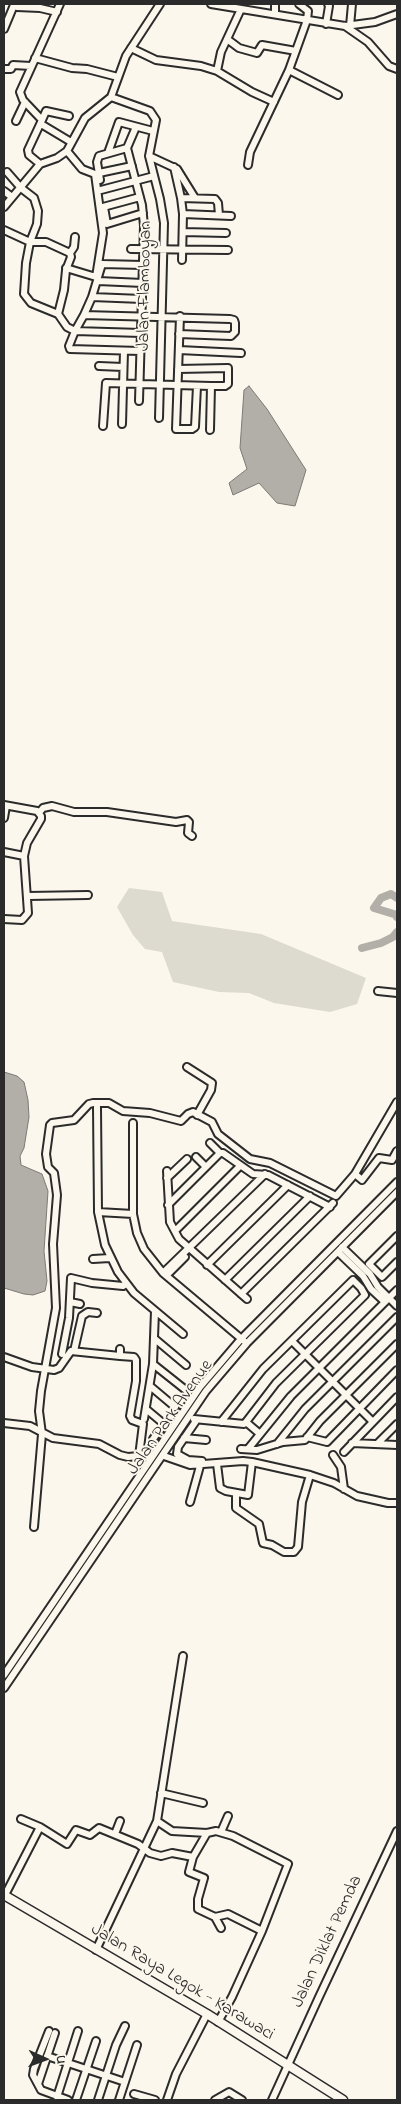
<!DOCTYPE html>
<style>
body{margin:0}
#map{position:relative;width:401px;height:2104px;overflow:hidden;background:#fbf7ec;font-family:"Indie Flower",sans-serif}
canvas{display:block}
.frame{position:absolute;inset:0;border:5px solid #2b2b2b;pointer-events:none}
.north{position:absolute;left:20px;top:2034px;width:50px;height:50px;-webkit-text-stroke:4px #fbf7ec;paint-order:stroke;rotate:92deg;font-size:14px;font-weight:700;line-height:20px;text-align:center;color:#2b2b2b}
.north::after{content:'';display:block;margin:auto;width:18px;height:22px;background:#2b2b2b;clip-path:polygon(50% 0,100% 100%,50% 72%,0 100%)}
</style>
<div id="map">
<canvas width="401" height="2104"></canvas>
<div class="frame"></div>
<div class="north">U</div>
</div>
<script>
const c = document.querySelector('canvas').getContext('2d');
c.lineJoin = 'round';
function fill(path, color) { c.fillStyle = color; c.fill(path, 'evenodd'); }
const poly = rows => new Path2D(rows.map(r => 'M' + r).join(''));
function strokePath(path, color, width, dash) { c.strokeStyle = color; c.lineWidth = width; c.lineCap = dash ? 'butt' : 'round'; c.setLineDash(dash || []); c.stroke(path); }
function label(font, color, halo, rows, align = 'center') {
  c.font = font + ' "Indie Flower",sans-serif'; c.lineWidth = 4; c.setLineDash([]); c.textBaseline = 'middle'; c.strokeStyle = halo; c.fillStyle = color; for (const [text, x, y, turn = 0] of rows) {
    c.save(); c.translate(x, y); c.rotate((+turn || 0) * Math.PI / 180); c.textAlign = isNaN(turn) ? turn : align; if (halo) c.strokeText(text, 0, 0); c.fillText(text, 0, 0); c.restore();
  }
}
fill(poly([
 [129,888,162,892,172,921,261,934,366,978,357,1004,330,1012,274,1003,249,993,219,992,173,982,162,952,145,949,133,935,117,907]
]), '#dddad0');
const water = poly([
 [249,386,267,409,306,470,295,506,277,503,259,483,233,495,229,483,247,469,240,448,244,390,249,386],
 [4,1072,17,1076,24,1082,28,1100,29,1117,24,1148,20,1156,21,1165,42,1174,48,1191,44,1251,47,1281,45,1291,33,1295,24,1294,4,1288,4,1072]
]);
fill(water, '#b1afa7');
strokePath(water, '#7b7a75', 1);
strokePath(poly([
 [397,898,391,894,381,898,374,908,397,915,397,917],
 [362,948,381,943,393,937,397,932]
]), '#b1afa7', 8);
const minor = poly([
 [14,4,17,7,40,8,57,12],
 [211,4,345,26,375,22,397,14],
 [275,4,275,14],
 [326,24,329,6,328,4],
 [345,26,368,42,389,66,397,69],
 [350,26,352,4],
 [4,29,14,5],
 [227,39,239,48,257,53,262,45,296,51],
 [131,48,156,60,201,66,217,71,252,92,274,102],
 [35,58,72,68,87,69,118,77],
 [5,69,11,69,13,65,31,66],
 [289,70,338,95],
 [217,71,221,52,241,9],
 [111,97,150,111,156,120,149,156,160,199,164,223,159,418],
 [42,120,46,111,69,116],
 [16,121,25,102],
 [41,124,71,142],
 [136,127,127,148,142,205,144,226,139,401],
 [108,153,119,122,153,131],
 [149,156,177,169,195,198],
 [40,164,29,155,28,150,42,120,23,100,20,92,60,4],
 [248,165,250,152,289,70,307,20,308,11,299,4],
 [174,167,181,198,183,214,182,260],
 [7,172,21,188,34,198,38,211,37,224,30,242,26,263,24,294,31,303,58,314],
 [99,173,132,166],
 [100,180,97,162,99,156,127,148],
 [101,190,154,176],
 [4,191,12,197],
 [181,198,215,199,218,203,219,215],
 [4,207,40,164,57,158,67,151,85,118,111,97,126,56,160,4],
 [103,207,140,197],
 [104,207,107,224,143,213],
 [183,214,231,216],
 [4,230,30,242,46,242,70,253,71,257,66,270,64,290,58,314,67,327,75,331,69,346,70,349,140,351],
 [183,232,226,233],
 [131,249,228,250],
 [70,253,74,247,75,237],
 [66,268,96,277,103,233,95,174,82,169,67,151],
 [98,281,143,283],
 [92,297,84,315,230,319,234,320,235,323,235,332,231,336,179,334],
 [142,299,92,297,102,264,143,265],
 [84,315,75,331,141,333],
 [180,316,176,429,192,429,195,427,197,386],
 [179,350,241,353],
 [99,366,123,367],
 [122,424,124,351],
 [103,426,106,383,211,386,225,386,228,384,228,368,178,369],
 [210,430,211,386],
 [4,805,37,811,41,816,41,819,27,843,24,856,28,913,22,920,4,919],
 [39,813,43,808,52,806,74,812,107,812,176,822,187,820,189,822,188,833,192,836],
 [4,818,6,806],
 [4,852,24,856],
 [28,896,88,895],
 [378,991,397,993],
 [187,1067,212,1083,211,1090,197,1115],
 [97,1107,98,1212,105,1245,118,1272,134,1293,183,1334],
 [133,1123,133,1214,137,1233,144,1249,163,1273,244,1341],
 [210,1143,220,1153,223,1153,253,1174,268,1175,330,1207],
 [196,1157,206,1167],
 [167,1171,170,1222,179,1239,247,1299],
 [355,1174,362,1180,379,1158,392,1160,397,1151],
 [167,1178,187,1159],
 [168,1205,220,1153],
 [98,1212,133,1214],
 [175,1231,240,1166],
 [397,1236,369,1264,382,1277,397,1262],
 [342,1247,370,1274,378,1287,397,1306],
 [338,1252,363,1276,371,1289,385,1302],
 [93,1259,110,1258],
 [207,1265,288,1185],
 [163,1273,265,1174],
 [167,1275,185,1257],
 [225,1280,310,1196],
 [241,1294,333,1203],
 [70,1302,80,1304],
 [155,1339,186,1365],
 [292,1341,373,1422],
 [120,1349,120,1356,134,1357,136,1360,136,1381,130,1416,132,1420,143,1424,139,1456],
 [74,1351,82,1316,88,1312,97,1313],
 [62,1354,69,1318,71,1278,92,1283,123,1286,126,1284],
 [4,1357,32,1367,54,1370,59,1368,71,1351,120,1356],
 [153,1364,187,1391],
 [150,1386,175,1407],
 [146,1409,164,1424,153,1439],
 [144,1419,153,1364,155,1311],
 [194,1419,244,1424,246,1422],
 [196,1421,178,1447,177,1454,188,1460,202,1461],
 [221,1422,263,1369,353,1280,361,1288,365,1295,276,1383,246,1422],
 [246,1422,260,1434],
 [4,1423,30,1426,53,1438,99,1444,120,1455,128,1457,149,1455],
 [307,1437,327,1442,397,1370],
 [184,1438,206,1440],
 [352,1443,397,1445],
 [277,1444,305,1409,397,1317],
 [377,1444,397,1424],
 [241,1449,257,1450,283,1442,305,1440,320,1421,397,1344],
 [248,1449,291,1396,397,1290],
 [344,1452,397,1397],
 [333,1455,341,1467,344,1489],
 [164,1456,190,1465,243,1461,252,1462,310,1475,334,1483,357,1496,388,1503,397,1503],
 [217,1464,220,1488,226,1491,248,1495,252,1462],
 [236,1494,236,1508,259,1524,263,1543,272,1545,284,1552,294,1552,298,1547,302,1502,310,1475],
 [190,1502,200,1466],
 [34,1527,42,1434,39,1411,41,1391,56,1308,53,1244,57,1195,54,1173,48,1167,46,1154,50,1125,52,1123,74,1120,89,1104,93,1103,109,1103,123,1111,150,1113,181,1121,188,1114,193,1112,212,1122,218,1134,250,1159,270,1163,336,1196,355,1174,397,1102],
 [4,1675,200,1387,241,1339,397,1182],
 [4,1688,206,1391,247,1343,397,1192],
 [161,1793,203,1803],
 [21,1819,40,1827],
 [157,1821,172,1831,207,1833,216,1831,233,1836,288,1864,262,1931,232,1997,218,2022],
 [221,1832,228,1816],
 [207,1833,193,1857,189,1872,204,1878,198,1899,198,1909,215,1917],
 [115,1834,120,1821],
 [5,1895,40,1827,67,1844,76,1830,90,1835,99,1828,138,1844,150,1853,161,1856,172,1853,193,1857],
 [221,1928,215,1917,228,1914,262,1931],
 [96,1950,157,1821,183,1656],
 [49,2031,34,2069,33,2075,41,2090,68,2100],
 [47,2056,125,2082],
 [38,2084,55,2033],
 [134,2094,155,2100],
 [57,2097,78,2031],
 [76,2100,96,2041],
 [98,2100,116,2045,125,2026],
 [119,2100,137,2045],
 [167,2100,176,2074,207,2014],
 [215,2100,229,2092,242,2100],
 [272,2100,319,1997,397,1831]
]);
const major = poly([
 [4,1895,207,2014,343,2100]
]);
strokePath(minor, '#2b2b2b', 10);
strokePath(major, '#2b2b2b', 11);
strokePath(minor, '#fbf7ec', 6);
strokePath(major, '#fbf7ec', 8);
label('18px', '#2b2b2b', '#fbf7ec', [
 ["Jalan Flamboyan",146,286,-89],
 ["Jalan Park Avenue",171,1418,-55],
 ["Jalan Diklat Pemda",328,1942,-65],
 ["Jalan Raya Legok - Karawaci",182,1983,31]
]);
</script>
